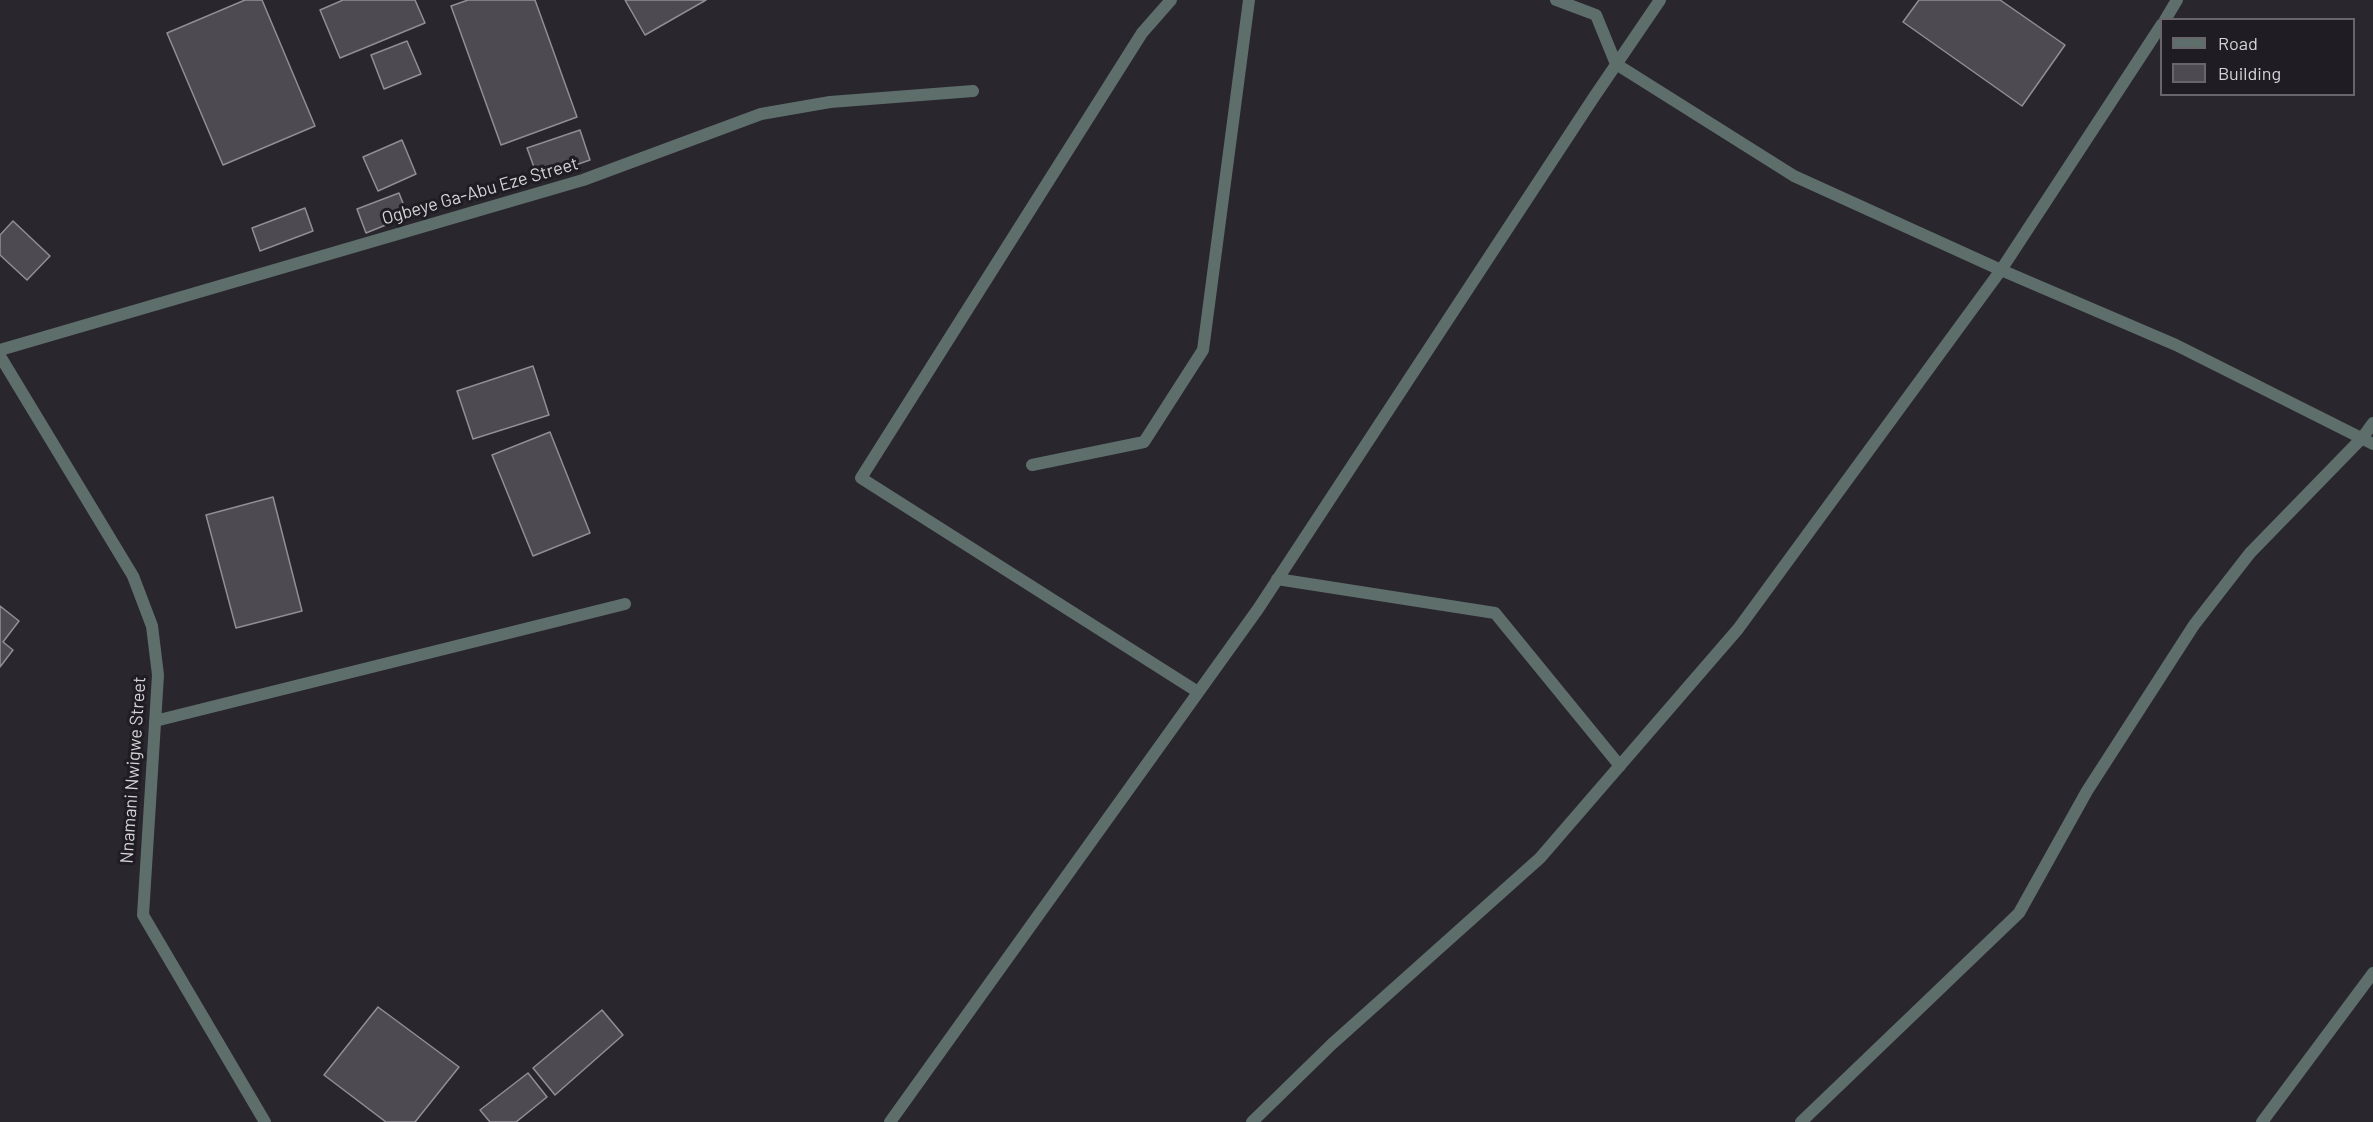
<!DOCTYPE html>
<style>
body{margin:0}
#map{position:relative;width:2373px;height:1122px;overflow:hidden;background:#29262d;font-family:Barlow,sans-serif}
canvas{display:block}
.legend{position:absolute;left:2160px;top:18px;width:195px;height:78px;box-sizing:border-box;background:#1f1d23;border:2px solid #68666b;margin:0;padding:8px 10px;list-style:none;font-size:18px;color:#d5d3d7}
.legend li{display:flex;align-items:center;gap:12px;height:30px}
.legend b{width:30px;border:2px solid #68666b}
</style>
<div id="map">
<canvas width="2373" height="1122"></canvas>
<ul class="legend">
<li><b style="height:8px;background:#5e6f6b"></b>Road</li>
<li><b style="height:16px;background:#4d4a51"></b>Building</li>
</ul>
</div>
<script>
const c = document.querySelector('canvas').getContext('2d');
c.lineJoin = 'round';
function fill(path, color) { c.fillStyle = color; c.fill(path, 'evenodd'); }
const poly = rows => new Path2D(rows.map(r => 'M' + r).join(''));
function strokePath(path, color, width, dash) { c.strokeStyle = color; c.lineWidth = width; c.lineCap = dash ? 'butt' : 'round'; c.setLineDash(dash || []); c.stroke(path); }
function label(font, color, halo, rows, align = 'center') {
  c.font = font + ' Barlow,sans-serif'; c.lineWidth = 6; c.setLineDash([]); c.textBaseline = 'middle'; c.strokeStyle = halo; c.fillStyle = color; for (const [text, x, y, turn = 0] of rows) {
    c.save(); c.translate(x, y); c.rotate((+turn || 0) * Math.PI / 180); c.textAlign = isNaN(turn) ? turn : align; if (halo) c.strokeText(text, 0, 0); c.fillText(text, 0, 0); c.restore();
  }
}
const building = poly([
 [245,0,262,0,315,126,223,165,167,33,245,0],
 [343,0,415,0,425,23,340,58,320,10,343,0],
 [468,0,535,0,577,117,501,145,451,6,468,0],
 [625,0,706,0,645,35,625,0],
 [1919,0,2000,0,2065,45,2022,106,1903,22,1919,0],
 [407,41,421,74,384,89,371,55,407,41],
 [580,130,590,160,538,178,527,148,580,130],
 [402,140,416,174,378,191,363,157,402,140],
 [399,193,408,216,366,233,357,209,399,193],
 [305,208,313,231,260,251,252,228,305,208],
 [13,221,50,256,27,280,0,255,0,235,13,221],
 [533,366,549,415,473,439,457,391,533,366],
 [550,432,590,533,533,556,492,455,550,432],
 [273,497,302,611,236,628,206,515,273,497],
 [0,606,19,621,3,642,13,650,0,667,0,606],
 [378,1007,459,1067,415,1122,386,1122,324,1075,378,1007],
 [602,1010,623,1035,555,1095,533,1068,602,1010],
 [528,1073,547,1097,516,1122,490,1122,480,1110,528,1073]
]);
fill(building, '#4d4a51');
strokePath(building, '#918e96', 1.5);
strokePath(poly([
 [1171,0,1142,33,861,478,1198,692],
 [1556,0,1596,15,1616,64,1794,176,2001,270,2162,24],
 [2165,20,2177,0],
 [0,350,583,180,761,114,830,102,973,91],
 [0,356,133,576,152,626,158,675,143,915,265,1122],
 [1032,465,1144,442,1203,350,1249,0],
 [1277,579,1495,613,1620,766],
 [155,721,625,604],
 [890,1122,1258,609,1594,97,1660,0],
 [1252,1122,1332,1044,1540,858,1738,629,2001,270,2176,345,2373,444],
 [1801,1122,2019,913,2087,791,2194,625,2250,553,2362,438,2373,423],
 [2262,1122,2373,973]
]), '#5e6f6b', 12);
label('18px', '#d5d3d7', '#1f1d23', [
 ["Ogbeye Ga-Abu Eze Street",480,191,-16],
 ["Nnamani Nwigwe Street",133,770,-86]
]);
</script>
